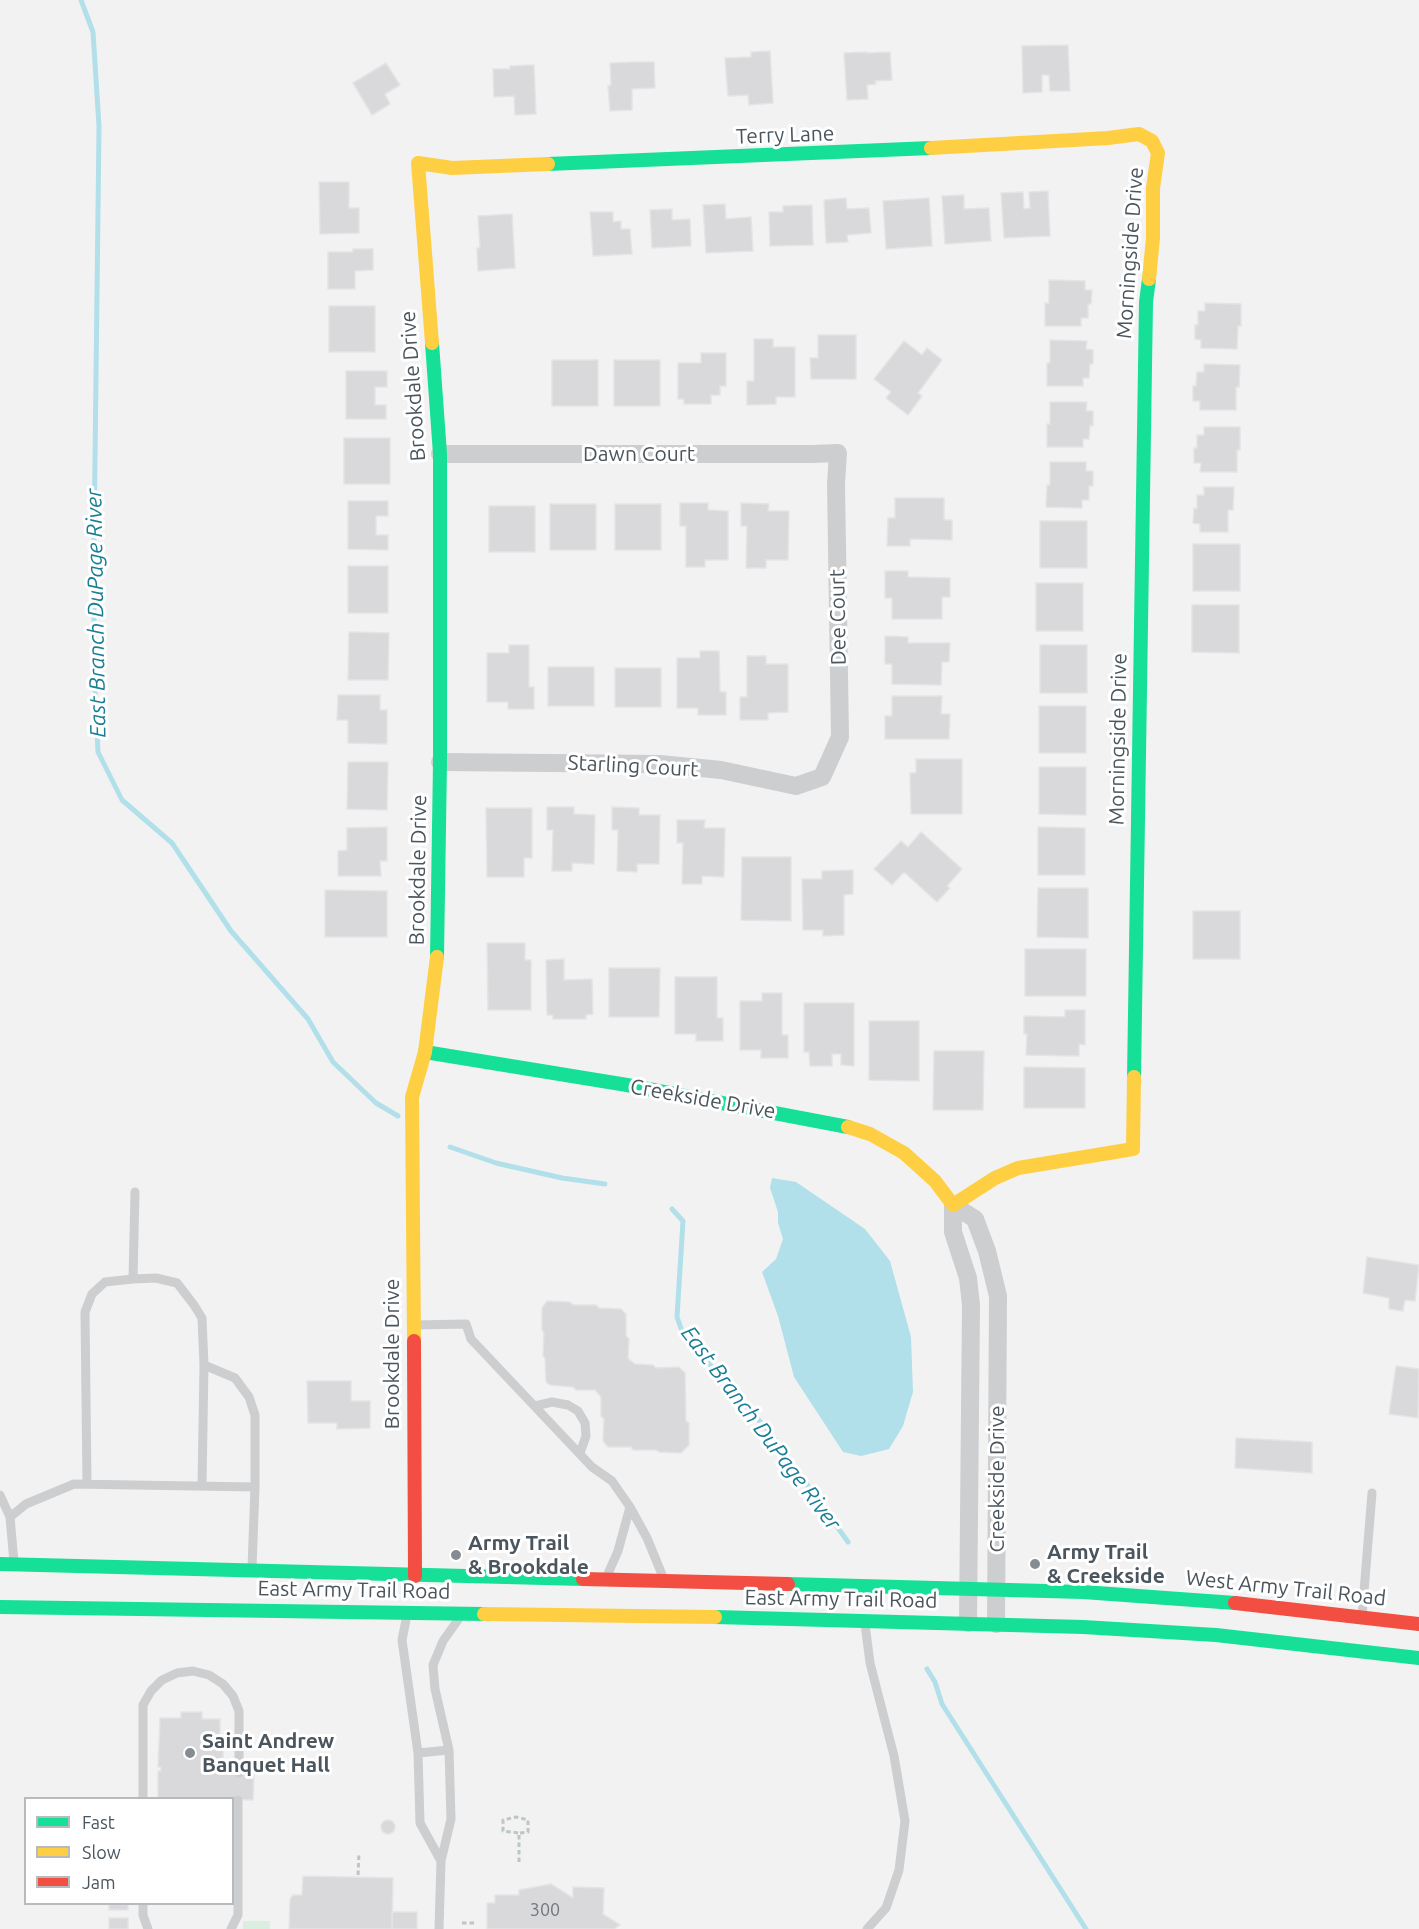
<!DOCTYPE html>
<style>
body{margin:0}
#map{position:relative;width:1419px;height:1929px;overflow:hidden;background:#f3f2f2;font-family:Ubuntu,sans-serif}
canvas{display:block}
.legend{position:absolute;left:24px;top:1797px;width:210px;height:108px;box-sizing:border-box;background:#fff;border:2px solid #b7bbbe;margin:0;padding:8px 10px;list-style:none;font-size:18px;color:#4b555d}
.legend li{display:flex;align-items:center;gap:12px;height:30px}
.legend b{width:30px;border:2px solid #b7bbbe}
</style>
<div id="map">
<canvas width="1419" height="1929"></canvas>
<ul class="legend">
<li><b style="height:8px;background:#16e098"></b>Fast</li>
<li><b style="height:8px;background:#ffcf43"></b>Slow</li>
<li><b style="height:8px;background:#f24e42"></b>Jam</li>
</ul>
</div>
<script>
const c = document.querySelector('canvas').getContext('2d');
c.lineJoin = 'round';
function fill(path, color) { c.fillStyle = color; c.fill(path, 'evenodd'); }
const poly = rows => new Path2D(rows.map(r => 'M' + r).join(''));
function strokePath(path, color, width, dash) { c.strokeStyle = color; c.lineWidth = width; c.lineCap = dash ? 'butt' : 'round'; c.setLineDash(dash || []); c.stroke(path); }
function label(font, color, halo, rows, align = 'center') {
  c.font = font + ' Ubuntu,sans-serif'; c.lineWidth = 6; c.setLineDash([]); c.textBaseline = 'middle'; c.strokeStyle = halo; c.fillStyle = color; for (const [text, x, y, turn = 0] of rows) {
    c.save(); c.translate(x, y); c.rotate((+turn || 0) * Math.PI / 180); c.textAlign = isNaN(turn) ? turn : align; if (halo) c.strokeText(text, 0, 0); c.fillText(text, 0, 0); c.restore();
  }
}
fill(poly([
 [243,1921,270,1921,270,1929,243,1929]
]), '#daefe0');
fill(poly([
 [772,1178,796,1182,865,1229,890,1261,911,1337,913,1392,903,1426,889,1449,861,1456,843,1452,794,1377,778,1316,762,1272,776,1259,783,1239,778,1223,778,1212,770,1188]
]), '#b1e0ea');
strokePath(poly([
 [81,0,93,32,99,126,94,543,94,663,98,752,122,800,172,843,231,931,308,1019,333,1062,376,1103,398,1116],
 [450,1147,496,1163,562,1178,605,1184],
 [672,1209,683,1221,677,1317,683,1334,771,1434,848,1542],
 [927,1669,935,1682,942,1704,1086,1929]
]), '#b1e0ea', 5);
const building = poly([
 [1068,45,1070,91,1050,91,1049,75,1042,75,1042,92,1023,93,1022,46,1068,45],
 [770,51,773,103,749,105,748,95,728,96,725,58,751,57,751,52,770,51],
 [867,52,867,53,890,52,892,80,875,81,876,84,867,85,868,99,847,100,844,53,867,52],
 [634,62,654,62,655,88,632,89,632,110,610,111,608,86,611,85,610,63,634,62],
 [386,63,400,85,385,94,390,104,372,115,353,83,386,63],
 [534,65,536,114,515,115,514,96,494,97,493,69,510,69,510,66,534,65],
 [319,182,349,182,349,208,359,208,359,233,320,234,319,182],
 [1048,191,1050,236,1004,238,1001,193,1023,192,1024,209,1030,208,1029,192,1048,191],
 [964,195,964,209,989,208,991,241,945,244,942,196,964,195],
 [846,198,847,209,869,208,871,233,847,235,848,242,826,243,824,200,846,198],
 [929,198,932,246,886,249,883,201,929,198],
 [725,204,726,219,751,217,753,251,706,253,703,205,725,204],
 [812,205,813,245,770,246,769,212,783,212,783,206,812,205],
 [672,209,672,220,690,219,691,246,652,248,650,210,672,209],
 [590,212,613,212,613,222,621,221,621,229,630,229,632,254,593,256,590,212],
 [512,214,515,268,478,271,477,248,480,248,478,216,512,214],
 [353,249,373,249,373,270,355,271,355,289,328,289,328,252,353,252,353,249],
 [1049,280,1085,281,1085,290,1092,290,1091,304,1088,304,1088,318,1081,318,1081,326,1045,326,1045,303,1049,303,1049,280],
 [1205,303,1241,304,1241,326,1238,326,1237,349,1201,348,1201,340,1195,339,1195,325,1198,325,1198,311,1205,311,1205,303],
 [329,306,375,306,375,352,329,352,329,306],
 [818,335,856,335,856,379,811,379,810,358,818,358,818,335],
 [754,339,773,339,773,347,795,347,795,397,776,397,776,404,747,405,747,381,754,381,754,339],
 [1050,340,1087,341,1086,349,1093,350,1093,364,1090,364,1089,378,1083,378,1083,386,1047,386,1047,363,1050,363,1050,340],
 [904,341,922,355,927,348,942,360,918,393,922,396,908,415,886,398,891,392,874,379,904,341],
 [701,353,726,353,726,386,720,386,720,395,711,395,711,404,684,404,684,399,678,399,678,363,701,363,701,353],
 [552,360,598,360,598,406,552,406,552,360],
 [614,360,660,360,660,406,614,406,614,360],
 [1204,364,1240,365,1239,387,1236,387,1236,410,1200,410,1200,401,1193,401,1193,386,1196,386,1197,372,1204,372,1204,364],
 [346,371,387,371,387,387,375,387,375,405,386,405,386,419,346,419,346,371],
 [1050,402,1087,402,1086,411,1093,411,1093,426,1090,425,1089,439,1083,439,1083,447,1047,447,1047,424,1050,424,1050,402],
 [1204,427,1240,427,1240,450,1237,450,1237,472,1200,472,1201,463,1194,463,1194,448,1197,448,1197,435,1204,435,1204,427],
 [344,438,390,438,390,484,344,484,344,438],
 [1050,462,1086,462,1086,471,1093,471,1093,486,1089,486,1089,500,1082,500,1082,508,1046,507,1047,485,1050,485,1050,462],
 [1204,487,1234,487,1233,510,1228,510,1228,532,1200,532,1200,524,1193,523,1194,508,1197,509,1197,495,1204,495,1204,487],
 [895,498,944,498,944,520,952,520,952,540,910,539,910,546,887,546,888,518,895,518,895,498],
 [348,501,388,501,388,516,376,516,376,535,388,535,388,550,348,549,348,501],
 [680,503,708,503,708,510,728,511,728,560,705,560,705,567,686,567,686,526,680,526,680,503],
 [741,503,769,504,768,511,789,511,788,560,766,560,766,568,746,568,747,526,741,526,741,503],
 [550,504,596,504,596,550,550,550,550,504],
 [615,504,661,504,661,550,615,550,615,504],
 [489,506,535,506,535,552,489,552,489,506],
 [1040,521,1087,521,1087,568,1040,568,1040,521],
 [1193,544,1240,544,1240,591,1193,591,1193,544],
 [348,566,388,566,388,613,348,613,348,566],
 [885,571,908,571,908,577,950,578,950,597,942,597,942,619,892,619,892,598,885,598,885,571],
 [1036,583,1083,583,1083,631,1036,631,1036,583],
 [1192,605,1239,605,1239,653,1192,652,1192,605],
 [349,632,389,633,388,680,348,680,349,632],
 [885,636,908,637,908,643,950,643,949,662,942,662,941,685,892,684,892,664,885,664,885,636],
 [509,645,529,645,529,687,534,687,534,709,508,709,508,702,487,702,487,653,509,653,509,645],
 [1040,645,1087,645,1087,693,1040,693,1040,645],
 [700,651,719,651,720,692,726,692,726,715,698,715,698,708,677,708,677,658,700,658,700,651],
 [747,656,766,656,766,664,788,664,788,712,768,713,768,720,740,720,740,697,747,697,747,656],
 [548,667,594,667,594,706,548,706,548,667],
 [615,668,661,668,661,707,615,707,615,668],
 [338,695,380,695,380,710,387,710,387,744,348,743,348,720,337,720,338,695],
 [892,696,942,696,941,714,950,714,949,739,885,739,885,716,892,716,892,696],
 [1039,706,1086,706,1086,753,1039,753,1039,706],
 [916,759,962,759,962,814,911,814,910,773,916,773,916,759],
 [348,762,388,762,387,810,347,809,348,762],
 [1039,767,1086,767,1086,815,1039,814,1039,767],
 [547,807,574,807,574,814,595,815,594,864,572,863,572,871,552,871,553,830,547,830,547,807],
 [612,807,639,808,639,815,660,815,659,864,637,864,637,872,617,871,618,830,612,830,612,807],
 [486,808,532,808,532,858,524,858,524,877,487,877,486,808],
 [677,820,705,820,704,828,725,828,724,877,702,876,702,884,682,884,683,843,677,843,677,820],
 [387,827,387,861,380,861,381,876,338,876,338,851,347,850,347,828,387,827],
 [1038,827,1085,828,1085,875,1038,875,1038,827],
 [921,832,962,869,947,886,950,888,937,902,904,872,892,885,874,869,901,841,908,847,921,832],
 [742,857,791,857,791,921,741,920,742,857],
 [853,870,853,894,844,895,844,935,823,936,823,930,803,930,802,879,822,879,822,871,853,870],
 [1038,888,1088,888,1088,938,1037,937,1038,888],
 [325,890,387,891,387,937,325,937,325,890],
 [1193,911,1240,911,1240,959,1193,959,1193,911],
 [487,943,525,943,525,960,531,960,531,1010,488,1010,487,943],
 [1025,949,1086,949,1086,996,1025,996,1025,949],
 [564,959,564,980,592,979,593,1014,586,1015,586,1019,553,1019,553,1015,547,1015,546,960,564,959],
 [609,968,660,968,659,1017,609,1017,609,968],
 [675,977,717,977,717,1018,723,1018,723,1041,696,1041,696,1034,675,1034,675,977],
 [762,993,782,993,782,1035,788,1035,788,1058,761,1058,761,1050,740,1050,740,1001,762,1001,762,993],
 [804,1003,854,1003,854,1066,841,1065,841,1054,832,1054,832,1066,810,1066,809,1052,804,1052,804,1003],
 [1065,1010,1085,1010,1085,1045,1079,1044,1079,1056,1026,1055,1027,1034,1024,1034,1024,1016,1065,1017,1065,1010],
 [869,1021,919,1021,919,1081,869,1080,869,1021],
 [934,1051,984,1051,983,1110,933,1110,934,1051],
 [1024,1067,1085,1068,1085,1108,1024,1108,1024,1067],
 [1367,1257,1419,1265,1415,1301,1405,1300,1403,1311,1389,1309,1389,1298,1363,1293,1367,1257],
 [547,1301,570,1302,573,1305,596,1305,599,1308,621,1309,626,1314,626,1336,629,1339,628,1358,631,1361,635,1364,653,1365,656,1368,679,1367,685,1373,686,1421,689,1423,689,1445,681,1453,659,1452,656,1450,633,1450,631,1447,608,1447,603,1441,604,1419,601,1416,601,1397,595,1390,576,1390,573,1387,550,1385,546,1382,545,1358,543,1356,544,1333,542,1330,542,1308,547,1301],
 [1396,1366,1419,1369,1418,1418,1389,1414,1396,1366],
 [307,1381,351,1381,351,1401,370,1401,370,1428,337,1429,337,1423,308,1423,307,1381],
 [1236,1438,1312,1442,1312,1473,1235,1468,1236,1438],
 [181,1712,202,1712,202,1719,220,1719,220,1740,223,1740,223,1766,221,1766,220,1773,254,1774,253,1800,158,1798,158,1771,161,1771,161,1767,158,1767,160,1718,181,1718,181,1712],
 '381 1827a7 7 0 1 1 14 0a7 7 0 1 1-14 0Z',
 [303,1876,393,1878,392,1929,289,1929,290,1899,293,1895,302,1895,303,1876],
 [551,1884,573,1898,573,1887,604,1888,603,1914,620,1925,614,1929,487,1929,487,1903,495,1903,495,1895,519,1895,519,1890,551,1884],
 [109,1904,128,1904,128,1910,109,1910,109,1904],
 [392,1912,417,1912,417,1929,392,1929,392,1912],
 [109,1918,128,1918,128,1929,109,1929,109,1918]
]);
fill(building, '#d9d9db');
strokePath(building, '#e4e4e5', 1.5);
strokePath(poly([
 [519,1862,519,1833,528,1832,528,1820,516,1817,503,1820,503,1831,519,1833],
 [358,1875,359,1853],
 [462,1923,475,1923]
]), '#bcc6c2', 3, [4.5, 3]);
strokePath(poly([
 [135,1192,133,1279,156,1278,177,1283,194,1305,202,1318,204,1365,202,1486],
 [414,1325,466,1324,471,1339,592,1467,612,1481,630,1507],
 [204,1365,235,1378,249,1397,255,1415,255,1487],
 [535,1406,552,1402,568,1405,578,1411,585,1423,586,1436,580,1453],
 [87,1484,85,1312,92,1294,105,1282,133,1279],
 [0,1495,10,1517,14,1562],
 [10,1517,26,1504,74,1484,255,1487,252,1568],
 [607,1576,618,1551,630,1507,647,1538,663,1577],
 [407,1615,402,1640,418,1753,420,1823,441,1861],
 [1362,1616,1372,1493],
 [865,1624,870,1663,894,1756,905,1821,899,1870,886,1908,867,1929],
 [418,1753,449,1750],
 [143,1798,143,1705,151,1691,162,1680,177,1673,193,1671,209,1675,223,1684,233,1696,239,1711,239,1773],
 [143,1904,143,1915,148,1929],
 [231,1929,238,1915,238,1800],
 [439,1929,441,1861,451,1819,449,1750,435,1689,433,1665,443,1641,460,1617]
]), '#cdced0', 9);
strokePath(poly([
 [440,454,812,454,838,453,836,484,840,737,822,777,796,786,721,770,660,764,440,762],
 [968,1623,971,1305,968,1278,953,1232,953,1205,975,1219,987,1251,998,1296,996,1624]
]), '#cdced0', 18);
strokePath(poly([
 [548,164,931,148],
 [432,343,440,454,440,762,437,957],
 [425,1052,627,1085,848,1127],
 [1134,1077,1146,302,1149,279],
 [0,1564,583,1579],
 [788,1584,1083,1592,1235,1603],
 [0,1607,484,1614],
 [715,1617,1083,1627,1216,1635,1419,1658]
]), '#16e098', 14);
strokePath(poly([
 [931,148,1108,138,1139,134,1152,141,1158,153,1153,188,1153,238,1149,279],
 [432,343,418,163,452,168,548,164],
 [848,1127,870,1134,904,1153,935,1181,953,1205,995,1178,1018,1168,1133,1149,1134,1077],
 [414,1341,412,1097,425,1052,437,957],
 [484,1614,715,1617]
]), '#ffcf43', 14);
strokePath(poly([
 [414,1341,415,1576],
 [583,1579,788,1584],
 [1235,1603,1419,1624]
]), '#f24e42', 14);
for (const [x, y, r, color] of [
 [456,1555,6,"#868c91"],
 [1035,1564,6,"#868c91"],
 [190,1753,6,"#868c91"]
]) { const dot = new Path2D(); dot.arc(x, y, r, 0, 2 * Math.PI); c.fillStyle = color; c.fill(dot); strokePath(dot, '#fff', 2); }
label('18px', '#70787e', null, [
 ["300",545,1910]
]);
label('21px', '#4b555d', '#fff', [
 ["Terry Lane",785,135,-2],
 ["Morningside Drive",1130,253,-86],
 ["Brookdale Drive",413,386,-94],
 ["Dawn Court",639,454],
 ["Dee Court",838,617,-91],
 ["Morningside Drive",1118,739,-89],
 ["Starling Court",633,766,3],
 ["Brookdale Drive",418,870,-89],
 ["Creekside Drive",703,1099,10],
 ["Brookdale Drive",392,1354,-90],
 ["Creekside Drive",997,1479,-90],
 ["West Army Trail Road",1286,1588,6],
 ["East Army Trail Road",354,1590,1],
 ["East Army Trail Road",841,1599,1]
]);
label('bold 21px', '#4b555d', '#fff', [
 ["Army Trail",468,1543],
 ["& Brookdale",468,1567],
 ["Army Trail",1047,1552],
 ["& Creekside",1047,1576],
 ["Saint Andrew",202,1741],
 ["Banquet Hall",202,1765]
], 'left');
label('italic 22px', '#187f94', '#fff', [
 ["East Branch DuPage River",96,613,-91],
 ["East Branch DuPage River",761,1428,53]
]);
</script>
